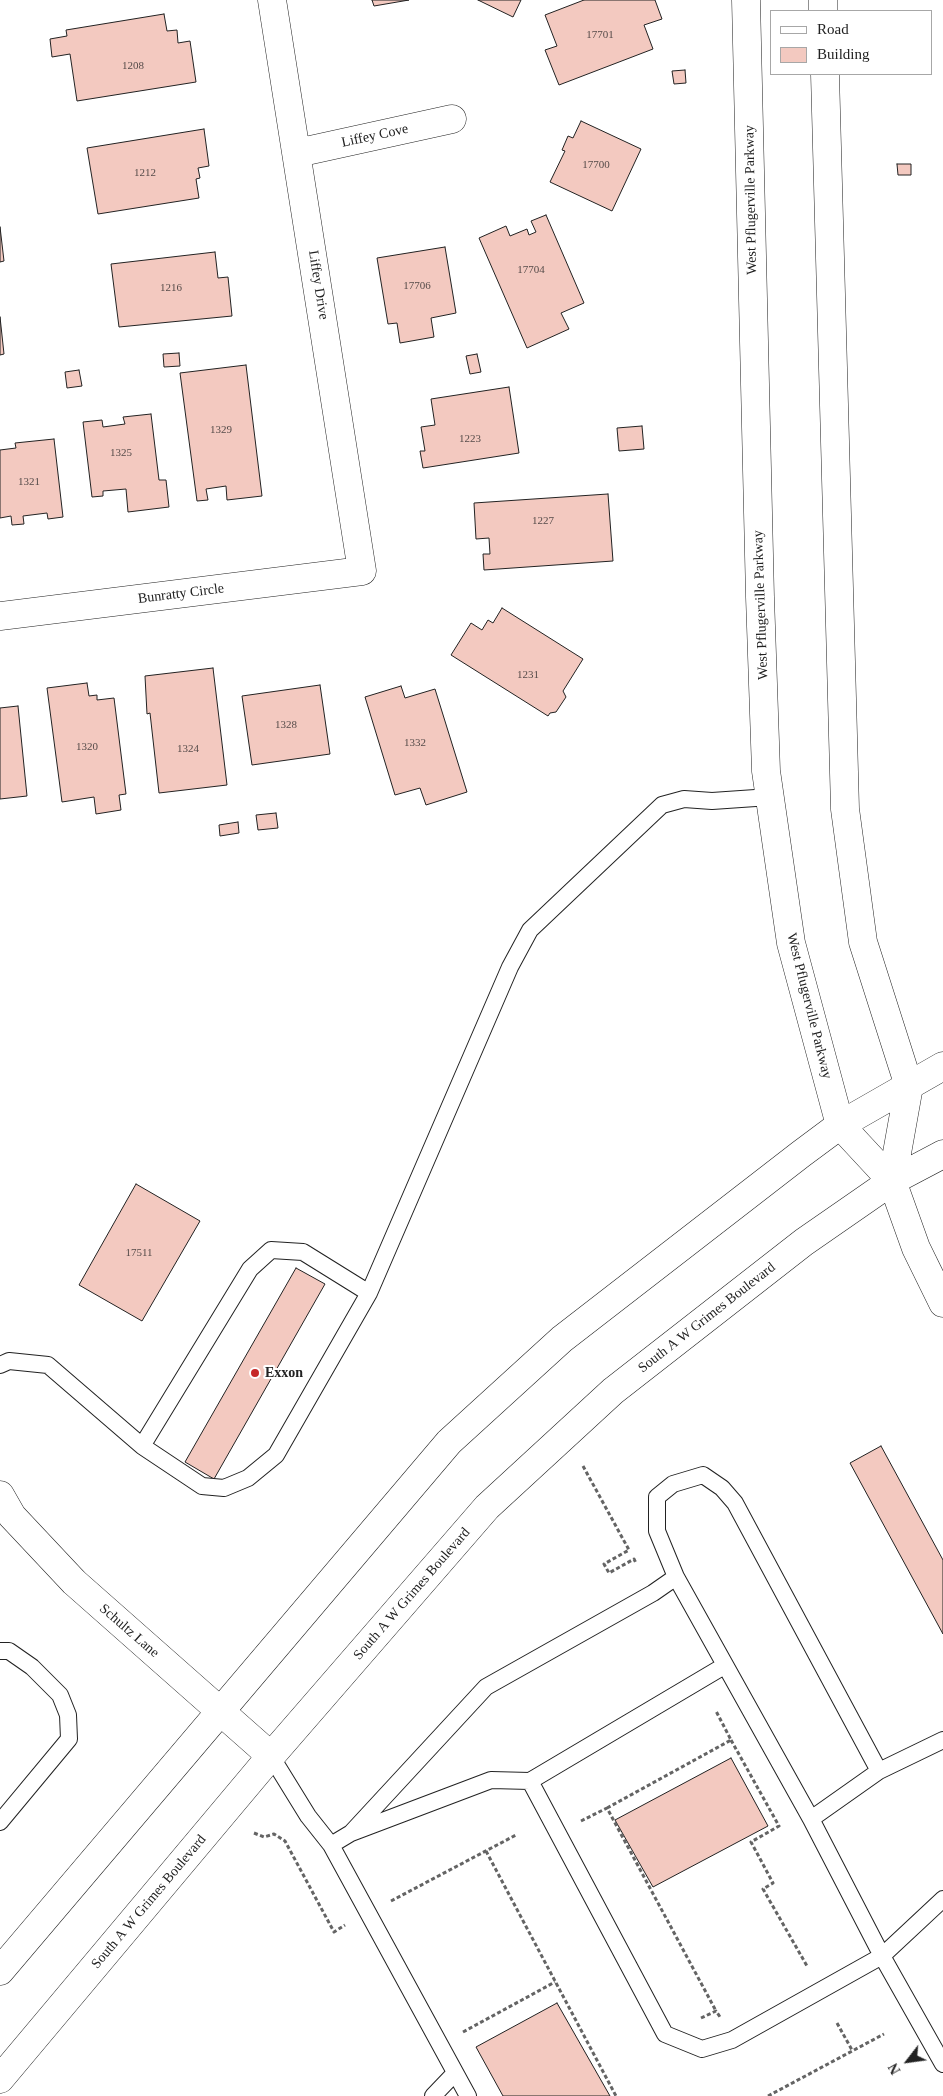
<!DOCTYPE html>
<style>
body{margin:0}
#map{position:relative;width:943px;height:2096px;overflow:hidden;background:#fff;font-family:Georgia,serif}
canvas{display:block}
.legend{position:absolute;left:770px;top:10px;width:162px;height:65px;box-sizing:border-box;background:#fff;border:1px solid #a7a7a7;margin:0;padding:6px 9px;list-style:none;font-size:15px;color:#222}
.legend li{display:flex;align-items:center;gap:10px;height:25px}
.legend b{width:25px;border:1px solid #a7a7a7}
.north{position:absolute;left:883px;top:2036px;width:50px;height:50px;-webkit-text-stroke:4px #fff;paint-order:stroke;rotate:240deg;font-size:14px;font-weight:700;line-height:20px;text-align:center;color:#222}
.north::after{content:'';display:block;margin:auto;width:18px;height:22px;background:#222;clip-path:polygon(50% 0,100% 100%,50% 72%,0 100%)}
</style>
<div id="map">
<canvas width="943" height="2096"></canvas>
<ul class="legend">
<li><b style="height:6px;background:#fff"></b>Road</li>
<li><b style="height:14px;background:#f3c9c0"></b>Building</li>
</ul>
<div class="north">N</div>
</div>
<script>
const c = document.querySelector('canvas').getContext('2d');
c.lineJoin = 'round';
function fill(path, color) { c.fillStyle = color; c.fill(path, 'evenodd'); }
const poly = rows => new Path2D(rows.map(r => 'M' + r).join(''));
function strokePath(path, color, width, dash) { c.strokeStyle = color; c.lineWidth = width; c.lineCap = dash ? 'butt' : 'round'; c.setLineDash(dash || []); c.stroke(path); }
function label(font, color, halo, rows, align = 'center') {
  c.font = font + ' Georgia,serif'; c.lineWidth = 4; c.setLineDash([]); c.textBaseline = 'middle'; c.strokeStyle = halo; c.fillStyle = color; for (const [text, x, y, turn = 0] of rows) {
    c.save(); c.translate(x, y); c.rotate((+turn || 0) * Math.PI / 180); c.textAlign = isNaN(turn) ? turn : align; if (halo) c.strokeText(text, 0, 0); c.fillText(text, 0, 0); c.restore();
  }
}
const building = poly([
 [372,0,409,0,374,6,372,0],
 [478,0,521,0,513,17,478,0],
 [584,0,655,0,662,19,644,25,653,49,559,85,545,50,557,46,545,15,584,0],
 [164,14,167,31,177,30,178,43,190,41,196,82,77,101,70,54,52,57,50,39,67,36,66,30,164,14],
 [685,70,686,83,674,84,672,71,685,70],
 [581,121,641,149,612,211,550,182,565,151,562,150,568,136,573,138,581,121],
 [204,129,209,166,198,168,200,178,196,179,199,198,98,214,87,148,204,129],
 [897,164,911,164,911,175,898,175,897,164],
 [546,215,584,303,561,313,569,329,527,348,479,238,506,226,510,236,527,229,529,235,536,232,531,221,546,215],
 [0,227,4,261,0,262,0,227],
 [445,247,456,313,431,318,434,337,400,343,397,323,388,324,377,258,445,247],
 [215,252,218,278,228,277,232,316,119,327,111,264,215,252],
 [0,317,4,354,0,355,0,317],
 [179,353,180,366,164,367,163,354,179,353],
 [477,354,481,372,470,374,466,356,477,354],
 [246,365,262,496,227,500,226,486,206,489,208,500,197,501,180,373,246,365],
 [79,370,82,386,67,388,65,372,79,370],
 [509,387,519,453,423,468,420,451,425,451,421,427,435,425,431,399,509,387],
 [151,414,159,480,166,480,169,507,128,512,126,489,103,491,103,496,92,497,83,422,102,420,103,427,125,424,123,417,151,414],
 [642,426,644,449,619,451,617,428,642,426],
 [54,439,63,517,48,519,47,513,23,516,24,524,12,525,11,516,0,518,0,450,16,448,15,443,54,439],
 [608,494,613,561,484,570,483,554,490,554,489,538,476,539,474,503,608,494],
 [502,608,583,659,563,691,566,697,556,712,550,713,548,716,451,655,471,623,482,630,488,620,493,623,502,608],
 [213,668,227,785,159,793,150,713,147,714,145,676,213,668],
 [87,683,89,696,97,695,97,700,114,698,126,794,119,795,121,810,96,814,94,797,62,802,47,688,87,683],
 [320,685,330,754,252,765,242,696,320,685],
 [401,686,405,698,435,689,467,792,426,805,420,788,395,795,365,697,401,686],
 [18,706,27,796,0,799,0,708,18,706],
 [276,813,278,828,258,830,256,815,276,813],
 [238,822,239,833,220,836,219,825,238,822],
 [136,1184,200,1221,142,1321,79,1285,136,1184],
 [296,1268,325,1284,214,1479,185,1462,296,1268],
 [881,1446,943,1560,943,1634,850,1463,881,1446],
 [731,1758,768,1826,653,1887,615,1820,731,1758],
 [557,2003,610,2096,503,2096,476,2047,557,2003]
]);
fill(building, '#f3c9c0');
strokePath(building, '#222', 1);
const service = poly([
 [0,1365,9,1361,48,1365,142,1446,202,1486,224,1488,248,1478,276,1455,369,1293,510,967,530,930,662,805,684,799,712,801,770,797],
 [142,1446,250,1269,271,1250,303,1252,369,1293],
 [0,1651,9,1651,32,1667,60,1695,68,1715,69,1739,0,1822],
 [271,1756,308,1816,331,1845,351,1833,486,1687,653,1593,676,1577],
 [879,1771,943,1740],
 [530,1781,724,1666],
 [811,1819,879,1771,735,1503,722,1488,703,1475,673,1484,657,1497,657,1531,676,1577,811,1819,882,1956,943,2064],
 [351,1833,491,1780,530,1781,665,2034,702,2049,732,2040,882,1956,943,1899],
 [331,1845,468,2096],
 [433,2096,455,2073]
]);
const minor = poly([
 [297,153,452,119],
 [0,616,362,571,272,0]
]);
const tertiary = poly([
 [0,1495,12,1516,74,1582,271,1756]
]);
const secondary = poly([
 [746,0,760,597,766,771,791,943,840,1125,892,1181,916,1248,943,1303],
 [823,0,823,11],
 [825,74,845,809,863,942,909,1086,892,1181],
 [0,1971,449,1442,562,1339,801,1154,840,1125,943,1066],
 [0,2079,271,1756,487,1507,613,1391,804,1242,892,1181,943,1154]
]);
strokePath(service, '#222', 18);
strokePath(minor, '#222', 29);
strokePath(tertiary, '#222', 29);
strokePath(secondary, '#222', 29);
strokePath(poly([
 [583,1466,629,1550,604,1564,609,1573,634,1559,636,1563],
 [731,1740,779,1826,751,1842,773,1883,763,1889,807,1966],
 [607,1808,731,1740,716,1711],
 [581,1821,607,1808,716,2011],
 [254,1833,264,1837,274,1834,285,1841,334,1932,345,1925],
 [486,1851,616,2096],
 [391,1901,516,1835],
 [701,2018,716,2011,720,2017],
 [837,2023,852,2050],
 [463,2032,555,1982],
 [768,2096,884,2034]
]), '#646464', 3, [4, 2.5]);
strokePath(service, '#fff', 16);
strokePath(minor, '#fff', 28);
strokePath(tertiary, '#fff', 28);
strokePath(secondary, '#fff', 28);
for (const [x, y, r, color] of [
 [255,1373,5,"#c62828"]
]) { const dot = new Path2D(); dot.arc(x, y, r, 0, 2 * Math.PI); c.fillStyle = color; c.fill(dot); strokePath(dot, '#fff', 2); }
label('11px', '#564c4a', null, [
 ["17701",600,35],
 ["1208",133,66],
 ["17700",596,165],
 ["1212",145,173],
 ["17704",531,270],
 ["17706",417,286],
 ["1216",171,288],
 ["1329",221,430],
 ["1223",470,439],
 ["1325",121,453],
 ["1321",29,482],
 ["1227",543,521],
 ["1231",528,675],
 ["1328",286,725],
 ["1332",415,743],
 ["1320",87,747],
 ["1324",188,749],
 ["17511",139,1253]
]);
label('14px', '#222', '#fff', [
 ["Liffey Cove",375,136,-12],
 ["West Pflugerville Parkway",751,200,-91],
 ["Liffey Drive",318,285,81],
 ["Bunratty Circle",181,594,-7],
 ["West Pflugerville Parkway",761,605,-92],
 ["West Pflugerville Parkway",809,1006,76],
 ["South A W Grimes Boulevard",707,1318,-38],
 ["South A W Grimes Boulevard",412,1594,-49],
 ["Schultz Lane",129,1631,41],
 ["South A W Grimes Boulevard",149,1902,-50]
]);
label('bold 14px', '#222', '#fff', [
 ["Exxon",265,1373]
], 'left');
</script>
